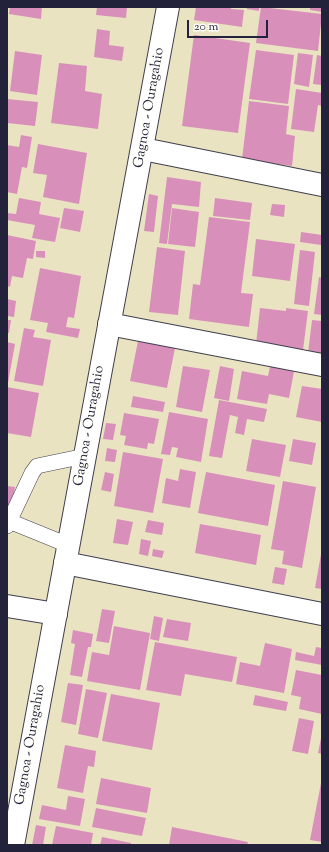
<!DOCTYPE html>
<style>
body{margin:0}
#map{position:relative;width:329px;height:852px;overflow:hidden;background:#eae3c2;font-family:"Sorts Mill Goudy",serif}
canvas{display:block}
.frame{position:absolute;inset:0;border:8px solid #22223b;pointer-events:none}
.scale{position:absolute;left:187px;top:20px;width:81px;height:18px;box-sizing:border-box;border:2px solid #22223b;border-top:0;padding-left:5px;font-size:12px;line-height:14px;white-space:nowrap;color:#22223b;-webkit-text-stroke:3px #fdfcf7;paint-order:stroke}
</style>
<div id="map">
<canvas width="329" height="852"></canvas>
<div class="frame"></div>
<div class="scale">20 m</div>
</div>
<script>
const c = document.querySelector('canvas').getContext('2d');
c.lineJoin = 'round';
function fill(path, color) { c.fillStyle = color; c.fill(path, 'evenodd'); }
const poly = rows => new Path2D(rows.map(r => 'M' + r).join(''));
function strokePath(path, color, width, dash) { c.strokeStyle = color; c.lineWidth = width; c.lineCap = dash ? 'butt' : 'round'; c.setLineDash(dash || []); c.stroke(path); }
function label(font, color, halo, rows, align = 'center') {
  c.font = font + ' "Sorts Mill Goudy",serif'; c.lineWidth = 3; c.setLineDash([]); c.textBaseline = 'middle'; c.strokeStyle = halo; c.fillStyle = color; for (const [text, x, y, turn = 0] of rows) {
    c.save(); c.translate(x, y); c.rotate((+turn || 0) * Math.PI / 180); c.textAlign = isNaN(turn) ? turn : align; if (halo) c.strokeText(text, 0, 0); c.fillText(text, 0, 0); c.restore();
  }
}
fill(poly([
 [10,7,42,7,41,19,9,14],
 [97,7,127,7,126,18,96,15],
 [196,7,231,7,231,9,244,10,242,27,194,20],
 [247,7,259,7,259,11,247,9],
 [261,7,322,14,318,51,256,43],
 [310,7,322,7,322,12,310,10],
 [97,29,110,31,109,45,124,47,122,61,94,57],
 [194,35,250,43,238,133,182,126],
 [256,50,294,55,288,104,249,99],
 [15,51,42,55,37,95,10,91],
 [298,53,313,55,309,87,294,84],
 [317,55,322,56,322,85,313,84],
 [59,63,87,66,85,91,102,94,98,129,51,123],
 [296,89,322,93,322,106,318,105,314,132,291,129],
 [7,99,38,102,35,126,7,123],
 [249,101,289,106,286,134,295,136,292,166,242,159],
 [21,135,32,137,27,168,22,167,17,194,7,192,7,145,19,147],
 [38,144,87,153,79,204,43,197,47,175,33,173],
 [167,177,201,182,199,207,172,204,167,244,159,243],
 [149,194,158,196,154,232,144,231],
 [19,198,41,202,39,214,60,218,55,242,32,238,35,225,7,220,7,213,16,214],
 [215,198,252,203,250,220,213,216],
 [272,204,285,205,284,217,270,215],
 [64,208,84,211,80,232,60,228],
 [172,208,199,212,195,247,168,244],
 [209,217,250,222,241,293,253,294,249,327,189,319,193,284,200,285],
 [301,232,322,235,321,245,300,242],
 [7,235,36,241,33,259,27,258,23,278,12,276,10,287,7,286],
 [256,239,295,244,290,281,252,276],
 [157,247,185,251,178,315,149,312],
 [300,250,315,252,309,306,294,304],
 [36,251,45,251,45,258,36,257],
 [40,268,81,276,74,318,68,317,66,327,80,329,78,338,46,332,48,323,30,320],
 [319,277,322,278,322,315,314,314],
 [7,299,16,301,14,317,7,316],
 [260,308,286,311,286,308,308,311,303,350,256,344],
 [7,320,11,320,9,333,7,333],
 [312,320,322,321,322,355,308,353],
 [24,328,35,330,33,337,51,340,43,386,14,381],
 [138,341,175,348,167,388,130,381],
 [7,342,15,344,8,383,7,383],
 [271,362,295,366,289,398,269,394,267,404,237,399,242,371,268,376],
 [183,366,210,370,202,412,176,407],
 [220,366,234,369,229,401,214,398],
 [302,386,322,389,322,422,296,417],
 [7,387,39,393,31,437,7,433],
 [133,396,165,402,163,412,131,407],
 [219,400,267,409,264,422,247,419,244,435,235,433,238,417,230,415,222,458,209,456],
 [169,412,208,419,201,462,176,457,178,448,172,447,170,455,161,454],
 [124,413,159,419,154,444,148,443,147,449,124,445,126,436,120,435],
 [106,423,116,424,113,440,103,439],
 [252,439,286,445,280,477,246,471],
 [293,439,316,443,312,465,289,461],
 [107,448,117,450,115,462,105,461],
 [123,452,163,459,153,513,114,506],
 [180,469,196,472,190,508,162,503,166,478,178,481],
 [105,472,114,474,111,492,101,490],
 [206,472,275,485,268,526,198,513],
 [283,481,316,487,302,568,282,564,284,551,271,549],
 [7,486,15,487,11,512,7,511],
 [117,519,133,522,128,545,113,543],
 [148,520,164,523,162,535,145,532],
 [200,524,261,535,256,565,195,553],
 [141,539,151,541,148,556,139,554],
 [153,549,164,551,162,558,152,556],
 [321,554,322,554,322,589,315,588],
 [275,567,287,569,284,585,272,583],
 [102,609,115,611,109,643,96,641],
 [154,616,163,618,159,641,150,639],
 [167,619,191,623,188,641,163,637],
 [114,626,150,633,140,690,87,681,92,652,109,655],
 [73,630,93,634,91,647,88,647,82,677,70,675,75,644,71,643],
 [155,642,237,657,232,682,185,674,181,696,146,690],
 [265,643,292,649,284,693,236,684,240,662,260,666],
 [316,647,322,648,322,665,295,660,296,652,314,656],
 [296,670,322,675,322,714,299,709,301,697,291,695],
 [68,683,83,685,76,725,61,722],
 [86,689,107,693,98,738,78,734],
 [111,694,160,703,152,750,102,741],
 [255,695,288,702,286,711,253,705],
 [299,718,314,721,308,754,292,751],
 [321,738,322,738,322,754,318,753],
 [65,745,96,751,94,767,88,766,83,793,57,788],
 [101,778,151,788,147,813,96,804],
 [321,783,322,783,322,842,310,840],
 [68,796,85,799,80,826,39,819,42,805,66,810],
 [96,808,146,818,142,836,92,827],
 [36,825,46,827,43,845,32,845],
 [56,826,93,833,91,845,52,845],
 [172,827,248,842,247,845,169,845],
 [102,837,131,843,131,845,100,845]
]), '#d890ba');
const service = poly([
 [9,521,68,545],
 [7,526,32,473,37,466,85,456]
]);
const minor = poly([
 [143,149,322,185],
 [109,324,322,365],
 [65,563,322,614],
 [7,606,56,614]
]);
const secondary = poly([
 [13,845,168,7]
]);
strokePath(service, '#403f4f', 16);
strokePath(minor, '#403f4f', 24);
strokePath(secondary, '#403f4f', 24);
strokePath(service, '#fff', 15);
strokePath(minor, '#fff', 22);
strokePath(secondary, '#fff', 22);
label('14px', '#22223b', '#fdfcf7', [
 ["Gagnoa - Ouragahio",150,108,-80],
 ["Gagnoa - Ouragahio",90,426,-80],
 ["Gagnoa - Ouragahio",31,745,-80]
]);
</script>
